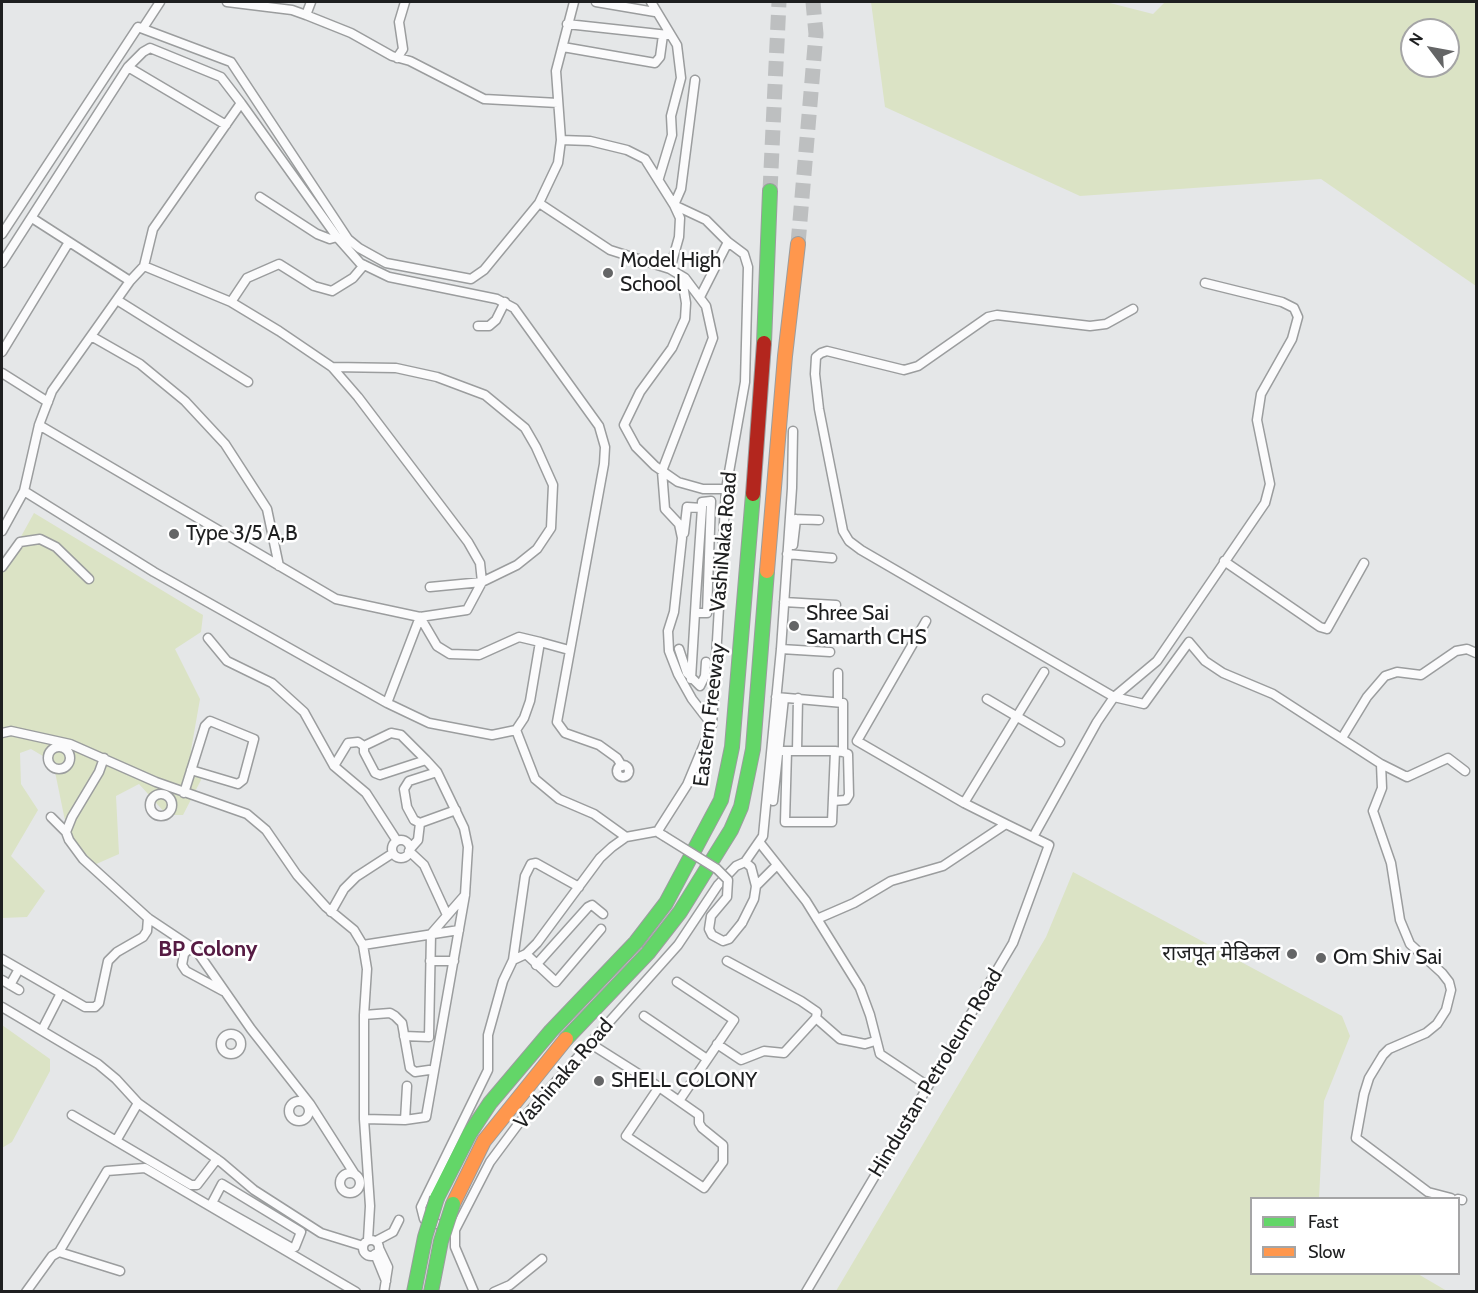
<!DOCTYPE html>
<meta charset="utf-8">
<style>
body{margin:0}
#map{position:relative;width:1478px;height:1293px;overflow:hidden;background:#e5e7e8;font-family:Cabin,sans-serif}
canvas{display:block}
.frame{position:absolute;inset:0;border:3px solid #1e1f20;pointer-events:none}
.legend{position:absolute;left:1250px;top:1197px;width:210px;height:78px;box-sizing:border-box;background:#fff;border:2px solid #a5a5a6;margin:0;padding:8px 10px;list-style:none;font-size:18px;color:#1e1f20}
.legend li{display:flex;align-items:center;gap:12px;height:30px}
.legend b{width:30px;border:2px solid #a5a5a6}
.north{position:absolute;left:1400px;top:18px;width:60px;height:60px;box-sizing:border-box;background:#fff;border:2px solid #a5a5a6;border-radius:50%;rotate:302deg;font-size:16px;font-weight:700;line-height:24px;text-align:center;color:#1e1f20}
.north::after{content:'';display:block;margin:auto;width:21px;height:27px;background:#646566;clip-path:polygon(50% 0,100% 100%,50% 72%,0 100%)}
</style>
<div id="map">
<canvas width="1478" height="1293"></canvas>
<div class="frame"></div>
<ul class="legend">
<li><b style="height:8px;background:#63d668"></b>Fast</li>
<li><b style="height:8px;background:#ff974d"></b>Slow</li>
</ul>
<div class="north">N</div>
</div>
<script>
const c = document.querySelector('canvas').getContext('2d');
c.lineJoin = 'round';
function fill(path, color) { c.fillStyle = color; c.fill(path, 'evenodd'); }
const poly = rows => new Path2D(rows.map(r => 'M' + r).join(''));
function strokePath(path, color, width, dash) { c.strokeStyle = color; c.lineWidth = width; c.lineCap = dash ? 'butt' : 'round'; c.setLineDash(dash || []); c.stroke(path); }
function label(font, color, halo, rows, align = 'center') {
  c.font = font + ' Cabin,"Noto Sans Devanagari",sans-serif'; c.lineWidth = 5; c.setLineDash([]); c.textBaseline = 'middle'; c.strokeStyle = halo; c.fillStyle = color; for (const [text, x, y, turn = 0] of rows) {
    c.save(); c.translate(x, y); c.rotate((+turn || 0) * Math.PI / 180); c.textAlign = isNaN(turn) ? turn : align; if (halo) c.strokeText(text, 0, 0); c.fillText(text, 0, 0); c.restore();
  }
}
fill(poly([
 [871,2,1106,2,1153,14,1165,2,1476,2,1476,286,1321,179,1080,196,885,107],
 [1412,30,1448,30,1448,66,1412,66],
 [34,513,203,615,201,632,175,649,200,699,191,750,201,780,183,815,167,815,139,784,116,796,119,854,94,865,70,845,53,762,31,749,20,753,21,784,38,810,11,856,45,891,27,917,2,918,2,571],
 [1073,872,1342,1016,1350,1036,1324,1101,1319,1198,1252,1198,1252,1274,1418,1274,1447,1291,836,1291,1046,937],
 [2,1025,50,1059,50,1071,12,1142,2,1148]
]), '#dbe3c5');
strokePath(poly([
 [770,191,779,2],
 [798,244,816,34,813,2]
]), '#bdbfc0', 15, [15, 8]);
const street = poly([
 [227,2,292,10,306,15,351,33,392,56,410,61,484,99,558,103],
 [596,2,655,12],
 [651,2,677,45,681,78,671,116,672,135,659,178],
 [306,15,311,2],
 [567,24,668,35],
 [143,28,160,2],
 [563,47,655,63,660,57,663,35],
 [397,58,403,49,399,22,405,2],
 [128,67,226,125],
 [241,103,337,237,360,263,389,277,497,299,514,308,599,426,605,447,604,464,557,722,565,733,599,745,617,758,622,766],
 [561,140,590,141,627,150,645,159,674,205,706,220,728,242,700,297],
 [260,197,317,234,330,239,337,237],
 [539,203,610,250,670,269,685,278,706,306,713,338,662,471,665,509,679,524,682,538,674,612,668,631,669,651,678,674,692,699,712,725],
 [32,218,130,281],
 [2,234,138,27,231,62,348,239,359,248,386,263,471,279,484,270,539,203,558,163,561,140,556,71,574,2],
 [2,263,128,67,143,52,150,48,221,77,241,103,153,229,144,266,130,281,52,391,39,425,24,491,154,572,387,703,429,723,492,735,516,730,524,718,530,701,540,642,569,650],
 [144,266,231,302,279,331,332,367,358,397,468,542,480,563,482,582,430,587],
 [670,269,679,237,680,218,674,205,681,189,695,80],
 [685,278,683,285,686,303,685,319,672,348,640,392,624,425,636,447,655,466,678,482,703,489,726,489],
 [117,300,248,382],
 [231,302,247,278,279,264,314,286,332,291,353,278,364,265],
 [1133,309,1106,324,1090,326,997,315,988,317,918,366,904,370,827,351,821,353,816,357,815,374,819,409,843,531,849,541,861,550,1114,697,1144,704,1189,642,1205,661,1223,673,1273,694,1381,764,1382,788,1373,811,1391,863,1400,920,1410,944,1442,973,1449,982,1451,990,1446,1010,1437,1024,1426,1033,1389,1049,1383,1055,1369,1078,1364,1094,1356,1138,1428,1192,1451,1198],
 [478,326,489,326,496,320,505,302],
 [91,336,140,364,185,401,225,444,267,509,279,566],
 [2,352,69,242],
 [2,373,48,402],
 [39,425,336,599,420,617,467,610,482,582,517,565,537,549,551,528,553,485,536,447,525,428,485,395,437,377,396,368,332,367],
 [793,519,819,520],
 [2,531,24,491],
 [684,533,687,507,702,508],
 [793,545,796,519],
 [787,554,832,558],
 [1224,561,1320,627,1327,629,1364,563],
 [2,567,20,542,40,539,56,547,89,579],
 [784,602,836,605],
 [420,617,437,646,450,654,479,655,519,637,540,642],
 [926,621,857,741,964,803,1006,824],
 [208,638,227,661,272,683,304,712,334,766,366,793,397,841],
 [679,649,687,673,700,686,705,676,706,662],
 [781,649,830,652],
 [691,679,696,596,702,508,702,502,711,501,707,613,695,613],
 [776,697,843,703,843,752,835,751,832,822,785,822,787,751],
 [987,699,1060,742],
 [838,701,838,673],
 [387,703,420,617],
 [516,730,535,779,559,799,594,814,626,837],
 [2,733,11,731,70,744,156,782,247,814,266,830,297,875,326,907,354,930,363,945,367,969,364,1015,364,1119,370,1206,368,1240],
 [1342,738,1367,697,1385,676,1397,672,1421,675,1456,651,1467,649,1476,653],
 '48 758a11 11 0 1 1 22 0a11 11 0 1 1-22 0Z',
 [782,751,835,751],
 [797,751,798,698],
 [104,758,99,772,72,817,66,832,69,840,83,859,148,918,196,950,251,1029,310,1104,354,1173],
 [1381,764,1407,777,1448,758,1465,771],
 '617 771a6 6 0 1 1 12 0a6 6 0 1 1-12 0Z',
 [334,766,348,743,358,742,364,746],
 [437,772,409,781,404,789,407,807,414,820,420,823,456,810],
 [184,793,205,726,210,721,254,739,243,780,238,784,191,770],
 '150 805a11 11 0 1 1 22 0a11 11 0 1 1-22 0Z',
 [773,801,784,698],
 [833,801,846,800,849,795,848,754,843,752],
 [964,803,1044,672],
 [51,817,66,832],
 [664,836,659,833,659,829,687,785,712,725,726,489,745,382,748,267,744,254,728,242],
 [1033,837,1097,722,1114,697,1157,661,1265,503,1270,484,1257,420,1261,394,1292,339,1298,317,1294,308,1282,302,1205,283],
 '392 849a9 9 0 1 1 18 0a9 9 0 1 1-18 0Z',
 [760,843,806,901,860,988,870,1015,880,1054,928,1086],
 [410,849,418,840,420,823],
 [409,851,424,865,447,915],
 [745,862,763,836,781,649,792,488,793,431],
 [756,886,777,865],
 [331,912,344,889,356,877,393,853],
 [363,945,459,930],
 [196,950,188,950,184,954,182,965,186,971,223,991],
 [526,954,556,982,601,929],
 [2,959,85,1007,95,1007,99,1003,108,961,117,952,143,937,147,931,148,918],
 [513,960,525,876,531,864,536,863,579,887],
 [430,961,454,961],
 [727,961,801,1001,817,1012,816,1018],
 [536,965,588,907,592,905,603,914],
 [2,980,19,990],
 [677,982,734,1020,679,1101],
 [10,985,19,969],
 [2,1007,98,1064,116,1079,138,1103,221,1162,254,1190,321,1233,363,1246],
 [364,1015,390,1013,395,1016,402,1023,410,1068,415,1072,429,1070],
 [644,1016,707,1059],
 [42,1030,61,993],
 '221 1044a10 10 0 1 1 20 0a10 10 0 1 1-20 0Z',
 [404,1036,429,1037,431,934,465,895],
 [591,1044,659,1087,699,1115,699,1123,702,1128,723,1145,723,1162,704,1188,626,1136,659,1087],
 [717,1044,741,1060,764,1051,784,1053,816,1018,840,1039,865,1044,875,1041],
 '289 1111a10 10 0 1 1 20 0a10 10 0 1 1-20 0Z',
 [72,1115,191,1185,197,1185,217,1159],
 [364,1119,405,1120,407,1086],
 [405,1120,426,1117,465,895,468,847,464,828,437,772,426,760,401,735,391,733,364,746,364,752,375,773,380,775,426,760],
 [116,1141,138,1103],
 '340 1183a10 10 0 1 1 20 0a10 10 0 1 1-20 0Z',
 [222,1184,301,1232,295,1247,292,1248,212,1203,222,1184],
 [1458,1199,1462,1200],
 [448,1228,424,1219,421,1207,488,1070,488,1035,503,981,513,960,526,954,537,943,600,858,612,847,626,837,659,831],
 '363 1248a8 8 0 1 1 16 0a8 8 0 1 1-16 0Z',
 [376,1241,393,1232,399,1220],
 [379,1248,388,1267,384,1292],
 [59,1252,107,1171,145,1168,356,1292],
 [375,1254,386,1281],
 [26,1292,52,1256,59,1252,120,1271],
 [474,1292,455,1247,455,1230,490,1162,519,1123,678,945,718,885,736,866,745,862,751,867,756,886,754,899,742,923],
 [494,1292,510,1285,542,1259],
 [806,1292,1013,943,1049,845,1006,824,943,866,891,881,854,903,817,919]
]);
const fast = poly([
 [764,343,770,191],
 [566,1039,648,953,680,912,731,830,741,807,753,749,767,571],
 [437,1198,470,1133,490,1103,551,1031,636,942,666,903,721,800,732,747,753,494]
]);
const slow = poly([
 [767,571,785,356,798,244],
 [453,1204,484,1141,566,1039]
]);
const jam = poly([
 [753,494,764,343]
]);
strokePath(street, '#9b9d9e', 11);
strokePath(fast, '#9b9d9e', 16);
strokePath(slow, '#9b9d9e', 16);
strokePath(jam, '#9b9d9e', 16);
strokePath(street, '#fbfbfc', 8);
strokePath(fast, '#63d668', 14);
strokePath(slow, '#ff974d', 14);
strokePath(jam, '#b3261e', 14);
const streetBridge = poly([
 [664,836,717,869,728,880,727,897,711,916,709,929,712,935,723,941,729,939,742,923]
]);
const fastBridge = poly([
 [414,1292,425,1237,437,1198],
 [431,1292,441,1241,453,1204]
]);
strokePath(streetBridge, '#9b9d9e', 11, []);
strokePath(fastBridge, '#9b9d9e', 16, []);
strokePath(streetBridge, '#fbfbfc', 8);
strokePath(fastBridge, '#63d668', 14);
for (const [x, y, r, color] of [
 [608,273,6,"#646566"],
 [174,534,6,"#646566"],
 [794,626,6,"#646566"],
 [1292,954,6,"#646566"],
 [1321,958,6,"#646566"],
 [599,1081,6,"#646566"]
]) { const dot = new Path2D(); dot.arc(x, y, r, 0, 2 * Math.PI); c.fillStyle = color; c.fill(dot); strokePath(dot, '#fff', 2); }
label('21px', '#1e1f20', '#fff', [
 ["Model High",620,261],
 ["School",620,285],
 ["Type 3/5 A,B",186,534],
 ["Shree Sai",806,614],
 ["Samarth CHS",806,638],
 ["राजपूत मेडिकल",1280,954,"right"],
 ["Om Shiv Sai",1333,958],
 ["SHELL COLONY",611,1081]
], 'left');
label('21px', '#1e1f20', '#fff', [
 ["VashiNaka Road",724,542,-85],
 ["Eastern Freeway",710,715,-83],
 ["Hindustan Petroleum Road",936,1073,-59],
 ["Vashinaka Road",564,1074,-49]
]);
label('bold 22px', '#561b43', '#fff', [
 ["BP Colony",208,950]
]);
</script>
